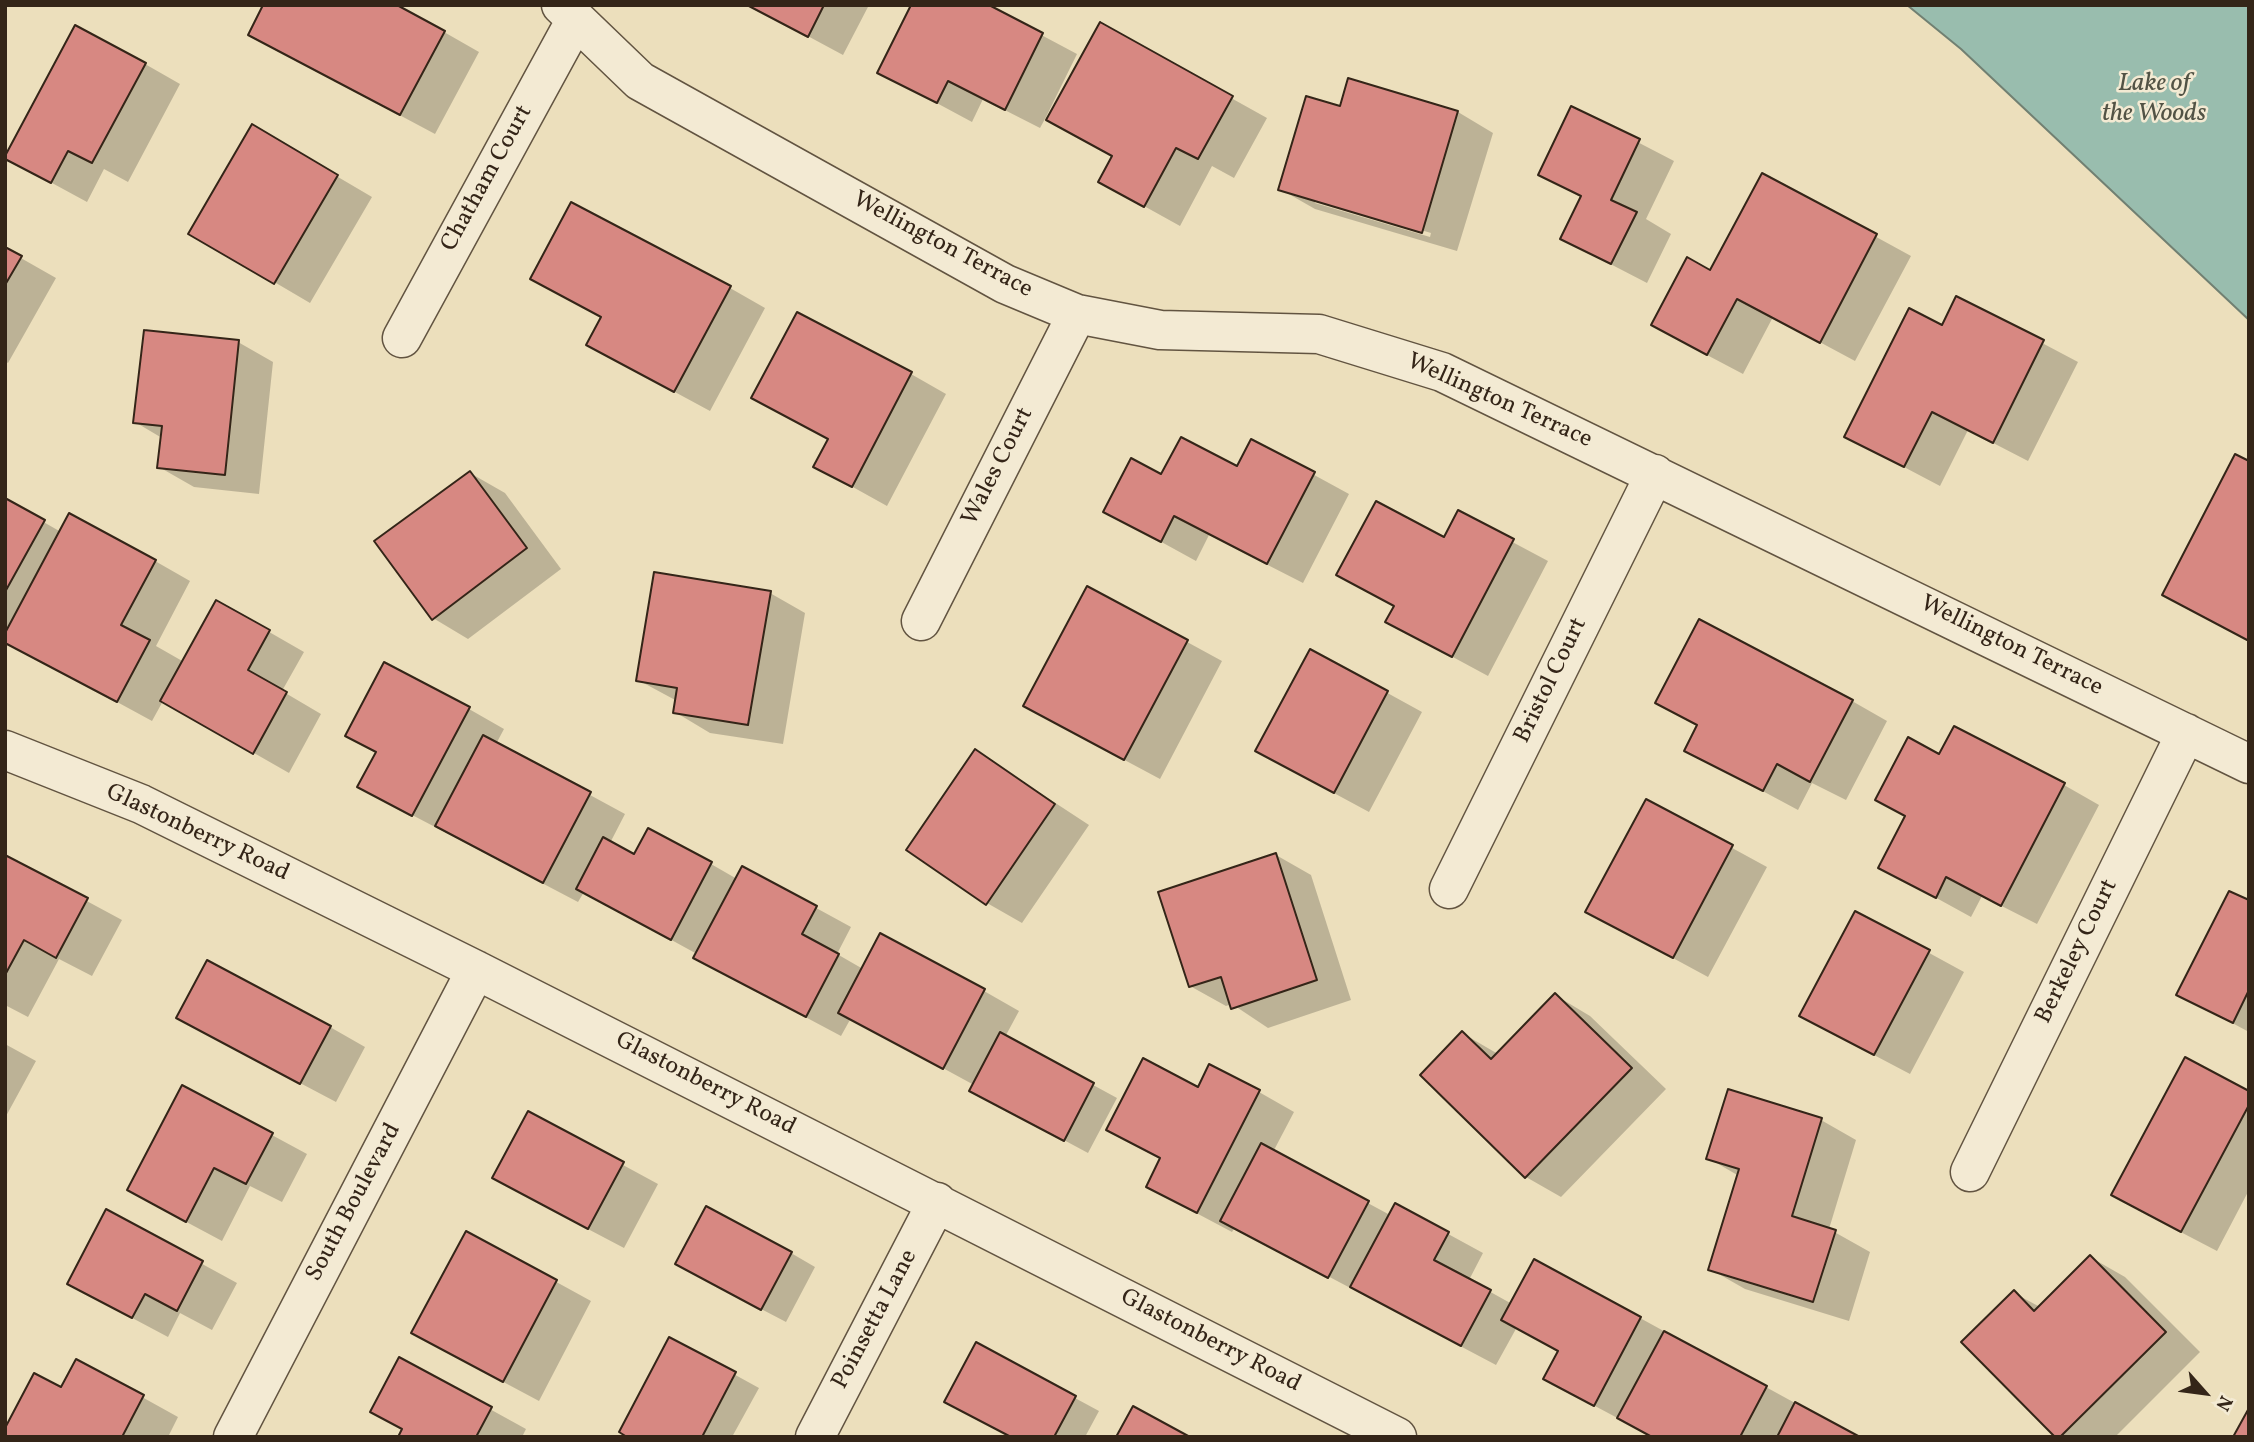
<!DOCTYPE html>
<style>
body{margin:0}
#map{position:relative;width:2254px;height:1442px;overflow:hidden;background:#ecdfbc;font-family:Vollkorn,serif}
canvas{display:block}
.frame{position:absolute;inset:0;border:7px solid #342518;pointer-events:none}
.north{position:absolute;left:2170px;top:1358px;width:70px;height:70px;-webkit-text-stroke:5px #f3ead3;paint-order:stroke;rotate:118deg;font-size:19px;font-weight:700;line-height:28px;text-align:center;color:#342518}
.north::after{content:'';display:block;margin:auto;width:24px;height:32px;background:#342518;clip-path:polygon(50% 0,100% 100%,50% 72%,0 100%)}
</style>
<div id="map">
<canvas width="2254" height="1442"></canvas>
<div class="frame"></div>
<div class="north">N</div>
</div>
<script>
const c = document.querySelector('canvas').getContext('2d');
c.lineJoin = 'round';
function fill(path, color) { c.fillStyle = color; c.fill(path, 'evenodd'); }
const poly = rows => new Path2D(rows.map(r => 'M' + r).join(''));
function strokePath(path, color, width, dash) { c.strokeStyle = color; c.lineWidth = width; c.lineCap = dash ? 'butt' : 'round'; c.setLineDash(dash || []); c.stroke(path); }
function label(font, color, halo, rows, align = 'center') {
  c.font = font + ' Vollkorn,serif'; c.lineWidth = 5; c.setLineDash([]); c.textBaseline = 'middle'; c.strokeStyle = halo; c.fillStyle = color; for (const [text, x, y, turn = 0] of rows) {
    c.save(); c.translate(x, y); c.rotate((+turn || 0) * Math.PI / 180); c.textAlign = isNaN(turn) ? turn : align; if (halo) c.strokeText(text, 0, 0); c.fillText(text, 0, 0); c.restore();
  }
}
const water = poly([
 [1907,5,2249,5,2249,320,1961,49,1907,5]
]);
fill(water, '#99bdae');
strokePath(water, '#718072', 2);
fill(poly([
 [750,5,869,5,843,55],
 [985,5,1077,54,1046,117,1049,118,1100,25,1267,118,1234,178,1212,166,1180,226,1135,201,1114,156,1046,117,1040,128,983,99,972,122,879,72],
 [444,32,479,52,435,134,285,54],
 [145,64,180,84,128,182,104,169,87,202,6,158],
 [1349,81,1458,112,1493,133,1457,251,1315,209,1280,189,1341,108],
 [1315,199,1431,233,1430,237,1315,203],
 [1572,108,1674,161,1646,219,1671,234,1647,283,1562,239,1582,198,1540,174],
 [253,127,372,197,310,303,191,233],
 [1763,175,1911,256,1855,361,1773,317,1743,374,1688,345,1711,272],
 [5,249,56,278,8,363,5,361],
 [730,288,765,308,710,411,623,364],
 [1957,298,2078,362,2028,461,1968,430,1940,486,1847,437,1943,327],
 [238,342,273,362,259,494,194,487,159,467,162,438,135,422],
 [911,374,946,394,887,506,851,486,830,440],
 [1252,441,1349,494,1303,583,1209,535,1196,561,1105,511,1162,476,1238,468],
 [470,473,505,493,561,569,468,639,433,618],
 [5,500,61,532,155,561,190,581,156,646,184,662,217,602,304,652,282,691,321,714,289,773,163,701,152,721,5,641],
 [1458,513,1548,561,1488,676,1388,622,1444,539],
 [1088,588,1222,661,1160,779,1061,726],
 [770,593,805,613,783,744,710,733,675,712,677,701,638,680],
 [1311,651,1422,712,1369,812,1293,771],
 [1852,701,1887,721,1846,800,1812,783,1798,810,1686,750,1698,726,1658,703],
 [469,709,504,729,496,744,625,814,610,843,635,856,711,864,737,879,743,868,851,927,837,954,863,969,984,991,1019,1011,1005,1037,1117,1098,1088,1153,995,1103,974,1085,851,1018,841,1036,730,977,697,954,584,892,578,902,395,806,377,753,347,735],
 [976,751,1089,825,1022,923,987,903],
 [1939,756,2064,785,2099,805,2037,924,1982,896,1971,917,1880,867],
 [1646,801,1767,867,1708,977,1623,931],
 [1276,855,1311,875,1351,1000,1268,1028,1232,1004,1226,1006,1190,986],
 [5,857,122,920,92,976,59,959,28,1017,5,1005],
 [2249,902,2249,1032,2178,994],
 [1856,913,1964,972,1910,1074,1836,1035],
 [1555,995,1590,1016,1666,1089,1561,1197,1526,1177,1422,1075,1462,1033,1498,1054],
 [330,1027,365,1047,336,1102,213,1037],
 [5,1044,36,1061,5,1118],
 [183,1087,307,1154,282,1202,250,1186,222,1241,164,1210],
 [1199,1089,1259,1092,1294,1112,1273,1152,1390,1215,1395,1205,1483,1253,1469,1280,1512,1304,1640,1318,1857,1437,1653,1437,1580,1398,1560,1351,1517,1327,1496,1365,1235,1227,1232,1232,1183,1206,1148,1186,1161,1159,1108,1129],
 [2249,1093,2249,1190,2217,1251,2148,1215],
 [529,1114,658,1184,624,1248,529,1198],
 [1821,1120,1856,1140,1829,1229,1870,1252,1849,1321,1745,1289,1710,1269,1739,1176,1708,1158],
 [107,1212,237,1283,212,1330,180,1313,168,1337,104,1303],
 [467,1233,591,1301,539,1401,449,1353],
 [791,1253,815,1267,786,1322,700,1277],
 [2090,1257,2125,1277,2200,1352,2115,1437,2057,1437,2014,1293,2040,1307],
 [670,1339,759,1388,732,1437,630,1437],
 [977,1345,1099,1411,1085,1437,1012,1437],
 [399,1359,526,1429,522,1437,400,1437,404,1430],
 [77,1361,178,1417,168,1437,5,1437,61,1389]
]), '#0003');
const building = poly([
 [263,5,397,5,445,31,400,115,248,35,263,5],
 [747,5,824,5,808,37,747,5],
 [911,5,989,5,1043,33,1005,110,948,81,937,103,877,73,911,5],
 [1100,22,1233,96,1198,159,1176,148,1144,207,1098,182,1112,156,1046,120,1100,22],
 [75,25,146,63,92,163,68,151,51,183,5,159,5,156,75,25],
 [1348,78,1458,111,1422,233,1278,190,1306,96,1340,106,1348,78],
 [1571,106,1640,139,1611,200,1637,212,1611,264,1560,239,1581,196,1538,175,1571,106],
 [252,124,338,175,274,284,188,234,252,124],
 [1762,173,1877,234,1820,343,1737,299,1707,355,1651,325,1687,257,1710,270,1762,173],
 [571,202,731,286,674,392,586,345,601,317,530,279,571,202],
 [5,247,22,256,5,285,5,247],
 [1956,296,2044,340,1993,443,1932,412,1904,467,1844,437,1909,308,1942,325,1956,296],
 [797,312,912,372,852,487,813,467,828,439,751,398,797,312],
 [144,330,239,340,225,475,157,468,162,426,133,423,144,330],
 [1181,437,1237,466,1251,439,1315,472,1267,564,1174,516,1161,542,1103,512,1131,458,1161,474,1181,437],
 [2235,454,2249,461,2249,641,2162,595,2235,454],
 [470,471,527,548,432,620,374,541,470,471],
 [5,498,45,520,5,592,5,498],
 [1376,501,1444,537,1458,510,1514,539,1452,657,1385,622,1394,606,1336,575,1376,501],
 [69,513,156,560,121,625,150,640,117,702,5,643,5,633,69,513],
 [654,572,771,591,748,725,673,713,677,688,636,681,654,572],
 [1087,586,1188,640,1124,760,1023,706,1087,586],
 [216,600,270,630,248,670,287,692,253,754,160,701,216,600],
 [1699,619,1853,700,1810,782,1777,764,1763,791,1684,751,1697,725,1655,703,1699,619],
 [1310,649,1388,691,1334,793,1255,751,1310,649],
 [384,662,470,707,412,816,357,787,376,752,345,736,384,662],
 [1954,726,2065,783,2001,906,1946,877,1936,898,1878,868,1905,816,1875,800,1908,737,1939,754,1954,726],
 [483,735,591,792,543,883,435,826,483,735],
 [975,749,1055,804,986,905,906,850,975,749],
 [1646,799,1733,845,1673,958,1585,912,1646,799],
 [648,828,712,862,671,940,576,889,603,837,634,854,648,828],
 [1276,853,1317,980,1231,1009,1221,977,1189,987,1158,892,1276,853],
 [5,855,88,898,56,958,24,940,5,975,5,855],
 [742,866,817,906,802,934,839,954,806,1017,693,958,742,866],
 [2229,891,2249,900,2249,990,2233,1023,2176,995,2229,891],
 [1855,911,1930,950,1874,1055,1799,1016,1855,911],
 [880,933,985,989,943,1069,838,1013,880,933],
 [207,960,331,1026,300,1084,176,1018,207,960],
 [1555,993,1632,1068,1525,1178,1420,1075,1462,1031,1491,1059,1555,993],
 [1000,1032,1094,1083,1064,1141,969,1091,1000,1032],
 [2185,1057,2249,1091,2249,1105,2181,1232,2111,1195,2185,1057],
 [1143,1058,1198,1087,1209,1064,1260,1090,1197,1213,1146,1187,1160,1158,1106,1130,1143,1058],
 [182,1085,273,1133,246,1184,214,1168,186,1222,127,1190,182,1085],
 [1728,1089,1822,1118,1792,1216,1836,1230,1813,1302,1708,1270,1739,1169,1706,1159,1728,1089],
 [528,1111,624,1162,588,1229,492,1178,528,1111],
 [1261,1143,1369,1201,1328,1278,1220,1221,1261,1143],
 [1395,1203,1449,1232,1434,1260,1491,1290,1461,1346,1350,1287,1395,1203],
 [706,1206,792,1252,761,1310,675,1264,706,1206],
 [106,1209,203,1261,177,1311,145,1294,132,1318,67,1284,106,1209],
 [466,1231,557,1280,503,1382,411,1333,466,1231],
 [2090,1255,2166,1332,2060,1437,2055,1437,1961,1342,2014,1290,2034,1311,2090,1255],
 [1534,1259,1641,1317,1594,1406,1543,1379,1558,1351,1501,1320,1534,1259],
 [1664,1331,1767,1386,1740,1437,1652,1437,1617,1418,1664,1331],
 [669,1337,736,1372,702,1437,627,1437,619,1432,669,1337],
 [976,1342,1076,1396,1054,1437,1011,1437,944,1402,976,1342],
 [399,1357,492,1407,476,1437,398,1437,402,1429,370,1412,399,1357],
 [76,1359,144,1395,122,1437,5,1437,5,1428,34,1373,61,1387,76,1359],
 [1795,1402,1860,1437,1777,1437,1795,1402],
 [1133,1406,1190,1437,1116,1437,1133,1406],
 [2249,1408,2249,1437,2233,1437,2249,1408]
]);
fill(building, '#d78882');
strokePath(building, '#342518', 2);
const minor = poly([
 [561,5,640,81,1005,284,1077,314,1160,330,1319,334,1442,372,2249,764],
 [402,338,575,21],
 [921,621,1077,314],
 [5,750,141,804,476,970,1397,1437],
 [1449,889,1655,474],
 [1970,1172,2186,733],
 [233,1437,476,970],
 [815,1437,937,1202]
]);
strokePath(minor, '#625441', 41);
strokePath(minor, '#f3ead3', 38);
label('24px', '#342518', '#f3ead3', [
 ["Chatham Court",488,179,-61],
 ["Wellington Terrace",942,246,28],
 ["Wellington Terrace",1499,402,24],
 ["Wales Court",999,467,-63],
 ["Wellington Terrace",2011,647,26],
 ["Bristol Court",1552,681,-64],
 ["Glastonberry Road",197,834,25],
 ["Berkeley Court",2078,952,-64],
 ["Glastonberry Road",705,1085,27],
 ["South Boulevard",355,1203,-62],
 ["Poinsetta Lane",876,1320,-62],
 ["Glastonberry Road",1210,1342,27]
]);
label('italic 26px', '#525345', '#f3ead3', [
 ["Lake of",2154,85],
 ["the Woods",2154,115]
]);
</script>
